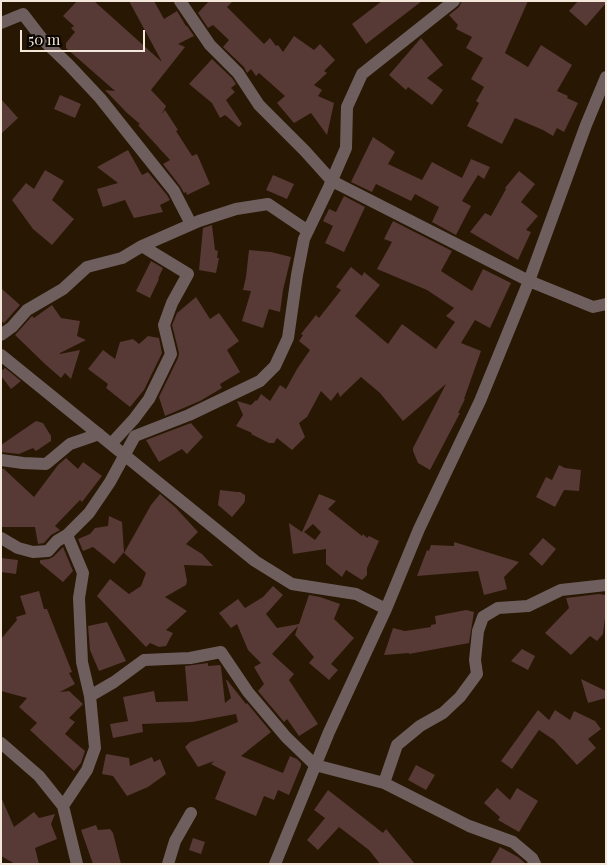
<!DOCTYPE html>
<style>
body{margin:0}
#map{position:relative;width:607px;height:865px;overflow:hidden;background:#281703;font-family:"Playfair Display",serif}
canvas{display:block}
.frame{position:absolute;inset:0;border:2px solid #f3e7da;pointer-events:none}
.scale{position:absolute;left:20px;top:30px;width:125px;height:22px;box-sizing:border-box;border:2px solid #f3e7da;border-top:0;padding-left:6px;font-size:15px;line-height:18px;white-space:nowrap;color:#f3e7da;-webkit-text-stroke:4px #0b0501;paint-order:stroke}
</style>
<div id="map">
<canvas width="607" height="865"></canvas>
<div class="frame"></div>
<div class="scale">50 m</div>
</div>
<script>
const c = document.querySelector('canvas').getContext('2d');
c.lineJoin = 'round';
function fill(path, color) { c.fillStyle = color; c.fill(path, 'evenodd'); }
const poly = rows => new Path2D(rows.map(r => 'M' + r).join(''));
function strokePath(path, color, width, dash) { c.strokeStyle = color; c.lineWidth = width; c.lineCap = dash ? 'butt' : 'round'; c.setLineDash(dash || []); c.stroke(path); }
fill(poly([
 [77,1,94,1,162,62,129,1,154,1,164,19,177,11,186,26,187,26,194,36,178,44,185,47,151,90,166,106,162,114,165,110,178,130,176,131,192,156,197,154,210,184,187,195,186,192,184,193,180,186,163,164,170,160,138,125,140,124,127,113,105,90,115,91,66,48,66,43,75,32,71,28,74,26,63,16],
 [209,1,233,1,227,7,264,44,270,38,276,46,278,45,283,52,294,36,314,50,320,44,335,60,324,71,327,73,314,85,322,90,318,96,334,103,327,135,311,113,294,123,277,103,285,96,259,73,256,76,251,69,247,73,244,67,223,47,229,40,213,25,208,28,198,13],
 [382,1,422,1,366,44,352,24],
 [462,1,528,1,505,53,528,67,541,45,572,65,557,91,568,96,567,98,578,103,564,132,557,128,553,136,543,130,515,118,502,144,467,126,479,103,476,101,484,87,471,79,483,58,466,48,472,37,456,29,458,25,449,15,459,7],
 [578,1,606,1,606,3,586,26,569,11],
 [421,38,443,65,427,78,443,90,432,105,408,87,406,90,389,75],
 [212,59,232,78,236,84,231,88,235,92,226,100,242,124,239,127,225,115,220,118,212,103,189,84],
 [60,95,81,104,75,118,54,109],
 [1,99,18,118,1,134],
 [373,137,395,152,388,164,422,180,432,162,462,178,471,159,490,167,484,179,478,175,462,201,471,206,456,235,432,222,439,207,415,194,411,201,376,184,372,192,351,182],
 [128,150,142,175,148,172,167,195,170,200,160,205,163,212,134,218,125,200,103,207,97,189,118,183,97,167],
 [45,170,64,181,52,200,74,219,52,245,33,229,12,200,26,183,34,189],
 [519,171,535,184,521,202,538,216,526,230,531,232,518,260,470,232,485,213,491,216,506,189,505,188],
 [273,175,294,184,287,199,266,190],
 [344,196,365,207,344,252,325,243,333,226,323,221,329,209,336,212],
 [393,221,452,251,441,271,472,291,483,269,511,283,490,328,475,320,461,343,481,351,464,399,465,399,458,413,460,413,430,470,418,463,413,451,413,448,446,384,403,421,380,393,361,377,340,397,338,392,331,401,321,391,307,417,299,423,305,437,292,450,277,438,274,443,269,443,251,434,252,433,236,426,243,415,237,401,251,405,256,400,257,401,261,394,270,401,280,385,286,389,297,369,310,350,299,341,303,335,301,334,316,315,319,318,341,290,336,287,351,267,362,276,364,272,380,285,355,316,388,344,402,324,436,349,455,322,446,316,454,308,427,290,377,269,392,242,384,239],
 [212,225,215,250,218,251,217,258,219,258,216,273,199,270,203,228],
 [249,250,271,252,291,257,283,290,280,312,269,309,263,328,242,321,251,291,243,290,246,277],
 [151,261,163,268,158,279,159,279,150,298,136,291],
 [1,288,20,305,4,323,1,321],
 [196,297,210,319,219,313,239,341,227,350,240,372,220,384,222,388,200,401,165,416,159,397,178,358,179,353,172,325,177,313],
 [52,305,61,318,80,321,77,336,86,340,60,353,60,354,80,350,71,379,65,373,61,378,45,364,15,335,32,316,34,318],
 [148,336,159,338,162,353,144,390,130,407,106,388,108,384,88,369,103,350,115,359,120,342,133,339,139,344],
 [5,368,21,381,11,389,1,376,1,371],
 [36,421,43,423,51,436,51,441,36,451,33,448,19,454,1,452,1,445],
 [191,423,203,437,187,454,182,449,159,462,146,440],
 [66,458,78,469,83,462,102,476,82,502,80,500,55,526,60,530,51,535,44,543,38,544,35,527,1,527,1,468,4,469,34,497,58,465],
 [559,465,565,468,581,470,579,491,564,490,555,507,536,497,546,477,552,480],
 [220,490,237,492,240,492,245,495,245,500,244,503,232,517,218,505],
 [160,494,176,508,198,532,186,544,202,554,213,566,184,565,187,581,186,585,165,597,187,611,166,630,173,633,166,646,159,647,150,643,146,647,97,596,110,579,129,594,141,586,146,573,124,553,151,505],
 [319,494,336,501,328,509,362,536,363,534,367,538,369,536,379,541,367,568,367,575,362,580,346,570,342,577,326,564,326,549,293,554,289,523,302,532],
 [313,524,321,532,315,540,304,532],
 [109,516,122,522,124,552,114,564,93,547,83,551,78,539,90,534,95,528,108,526],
 [543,538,556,549,542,566,529,554],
 [454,542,519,562,504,577,507,589,484,595,478,571,417,576,427,550,429,551,431,545,454,546],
 [63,547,73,571,63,582,40,563,40,560,49,559,53,557],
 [1,558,18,560,16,574,1,572],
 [273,586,283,595,266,614,277,628,299,624,309,595,320,597,340,604,334,619,354,638,331,664,338,670,329,680,309,663,314,657,295,635,298,626,272,654,294,674,289,680,318,724,299,736,287,719,284,722,258,691,264,684,254,667,261,663,248,650,237,624,231,628,219,613,238,599,245,608,263,597],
 [39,591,44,609,47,609,72,672,69,673,75,684,60,692,69,691,83,704,69,718,75,722,65,734,85,751,81,763,74,771,30,730,37,723,19,707,27,698,1,691,1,639,17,620,16,617,26,614,20,596],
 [599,594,606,595,606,610,603,634,597,641,590,636,571,655,545,633,569,608,566,598],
 [466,610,474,612,469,643,409,654,409,653,384,655,393,628,405,631,431,627,431,625,436,624,435,616],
 [107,622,126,661,99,671,90,650,88,626],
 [522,649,535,656,528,670,511,661],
 [208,663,208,666,220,665,221,667,225,703,231,698,226,680,227,680,246,704,247,703,271,732,241,756,283,773,290,756,297,759,301,763,301,766,289,795,278,790,274,800,264,796,256,816,215,799,226,772,211,764,214,761,198,767,185,747,190,742,238,722,236,714,192,722,142,724,143,732,113,738,110,724,128,721,123,697,154,691,156,702,188,701,185,666],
 [581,679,606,691,606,698,588,703],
 [538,710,549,720,555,710,570,720,574,711,595,721,601,729,588,739,596,748,577,765,554,740,539,730,512,769,501,761],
 [106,754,129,758,130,766,152,757,154,762,160,759,166,774,148,787,127,796,113,776,102,774],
 [416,765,435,775,426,790,408,780],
 [497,788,510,800,517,788,538,801,519,832,498,820,500,817,484,803],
 [328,790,383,833,386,829,415,864,380,864,369,850,339,827,318,850,307,840,325,818,314,810],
 [1,797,14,827,34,812,39,818,55,814,51,824,57,839,35,848,39,864,15,864,1,856],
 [96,825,98,830,110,829,113,833,121,864,93,864,81,830],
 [193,838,205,842,201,854,189,850],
 [500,847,518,857,526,864,490,864]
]), '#573935');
strokePath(poly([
 [180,1,210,45,238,73,259,105,305,151,332,181,529,281,593,307,606,304],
 [1,23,23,14,43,40,69,65,100,98,174,191,191,224],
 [1,335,12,327,27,310,63,289,87,267,122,258,142,246,199,221,236,209,268,204,308,231],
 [1,355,255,561,292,584,356,594,386,609],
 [111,444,134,419,149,399,171,354,164,325,172,303,188,274,142,246],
 [1,460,23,463,46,464,70,444,99,434],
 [1,538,18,548,33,552,48,551,57,541,67,535],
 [90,696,114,682,144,660,190,658,221,652,248,692,286,737,315,765,384,783,469,826,513,842,532,858,535,864],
 [1,743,39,776,63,806,77,864],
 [384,783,397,745,420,726,443,713,460,697,477,674,475,660,478,631,483,617,498,608,528,606,561,590,606,585],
 [63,806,87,770,95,748,90,696,82,662,79,598,83,573,67,535,89,513,110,482,135,436,189,415,260,381,275,366,288,338,297,275,304,239,329,187,346,148,347,107,362,74,454,1],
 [168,864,175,841,191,813],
 [275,864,329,732,386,609,419,529,480,401,529,281,586,125,606,77]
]), '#6e5f5e', 12);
</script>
